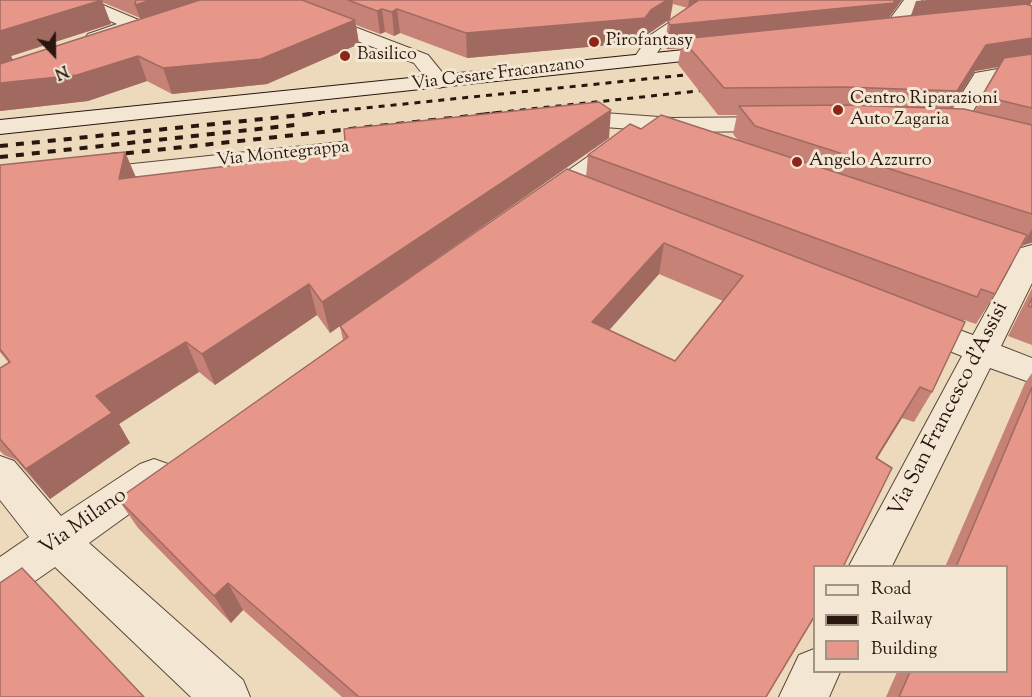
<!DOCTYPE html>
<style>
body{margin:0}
#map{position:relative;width:1032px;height:697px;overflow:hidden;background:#eddabd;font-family:"Sorts Mill Goudy",serif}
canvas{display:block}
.legend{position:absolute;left:813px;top:565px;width:195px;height:108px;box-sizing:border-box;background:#f3e7d4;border:2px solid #a29385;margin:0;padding:8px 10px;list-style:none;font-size:18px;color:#29160e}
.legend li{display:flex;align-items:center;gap:12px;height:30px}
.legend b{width:30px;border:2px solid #a29385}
.north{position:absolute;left:24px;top:24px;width:60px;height:60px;-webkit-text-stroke:4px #f3e7d4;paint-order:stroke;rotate:158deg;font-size:16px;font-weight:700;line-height:24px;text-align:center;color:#29160e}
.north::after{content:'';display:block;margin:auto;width:21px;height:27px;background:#29160e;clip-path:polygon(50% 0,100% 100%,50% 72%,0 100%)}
</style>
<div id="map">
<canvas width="1032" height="697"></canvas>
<ul class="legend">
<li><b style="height:8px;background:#f3e7d4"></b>Road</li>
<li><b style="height:8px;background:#29160e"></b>Railway</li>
<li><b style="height:16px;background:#e6978a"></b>Building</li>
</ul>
<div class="north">N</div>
</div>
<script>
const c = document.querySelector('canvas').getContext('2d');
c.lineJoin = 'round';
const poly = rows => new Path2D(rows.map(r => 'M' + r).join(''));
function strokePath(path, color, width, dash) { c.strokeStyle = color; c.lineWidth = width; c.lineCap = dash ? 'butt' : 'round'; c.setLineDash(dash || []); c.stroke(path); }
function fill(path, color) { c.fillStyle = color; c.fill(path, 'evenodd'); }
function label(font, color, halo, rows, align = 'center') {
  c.font = font + ' "Sorts Mill Goudy",serif'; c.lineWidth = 6; c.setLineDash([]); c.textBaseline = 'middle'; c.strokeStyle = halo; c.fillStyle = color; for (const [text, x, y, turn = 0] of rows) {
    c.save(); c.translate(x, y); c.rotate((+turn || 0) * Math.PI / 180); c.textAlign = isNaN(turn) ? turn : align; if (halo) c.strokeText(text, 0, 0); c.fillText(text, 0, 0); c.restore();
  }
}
const street = poly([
 [67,0,91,0,141,21,143,25,141,29,102,42,88,42,85,38,88,34,117,24,70,4,67,0],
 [259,0,284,0,428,55,450,82,446,86,439,88,432,86,414,63,262,4,259,0],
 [703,0,724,0,663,44,651,62,637,62,634,58,649,36,703,0],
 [904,0,922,0,905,23,908,33,906,37,899,39,892,37,887,23,904,0],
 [1032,63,1032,75,990,82,961,132,953,134,945,132,941,127,975,73,1032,63],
 [604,113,673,118,781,117,789,119,792,124,789,129,781,131,673,132,604,127,565,131,557,129,554,124,557,119,565,117,604,113],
 [624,135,632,137,636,142,632,147,551,207,542,209,533,207,529,201,533,195,616,137,624,135],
 [389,137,397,139,401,144,397,149,0,194,0,178,389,137],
 [973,233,1021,248,1032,245,1032,283,1001,346,1032,358,1032,383,990,368,892,566,849,566,962,356,902,332,897,324,902,316,913,313,973,335,1012,264,963,248,959,242,963,236,973,233],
 [0,456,14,461,61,516,140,464,154,459,168,464,173,475,168,486,89,543,243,680,250,697,191,697,55,567,15,595,0,601,0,557,29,537,0,500,0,456],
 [814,649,814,672,840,672,829,697,779,697,799,655,814,649]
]);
const secondary = poly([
 [723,46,730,48,733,52,730,56,0,134,0,120,723,46]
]);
strokePath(street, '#5a473a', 2);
strokePath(secondary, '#29160e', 2);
fill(street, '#f3e7d4');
fill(secondary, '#f3e7d4');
strokePath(poly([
 [307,114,704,73],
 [484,114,716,89]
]), '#29160e', 3, [6, 6]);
strokePath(poly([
 [0,146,321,113],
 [110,155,498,113],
 [0,157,295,125]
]), '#29160e', 4, [8, 8]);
fill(poly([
 [0,0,902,0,889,18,1032,0,1030,5,1032,6,1032,243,1021,245,995,294,976,324,964,320,932,392,914,422,902,418,877,458,766,697,342,697,243,610,231,623,138,528,118,499,343,340,340,326,586,177,588,155,641,129,738,140,733,134,737,115,718,115,678,64,681,48,667,49,665,46,668,21,688,8,673,4,670,19,648,34,642,42,467,58,400,33,394,36,385,32,380,34,356,25,359,44,267,84,172,94,147,81,88,101,0,111],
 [102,2,140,18,140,19,13,60,11,56,111,24],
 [999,67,982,96,975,111,951,108,975,71],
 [659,274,723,301,675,361,609,330],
 [609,138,330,333,317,315,215,385,199,372,119,424,130,443,50,499,16,460,4,455,0,451,0,368,9,363,0,352,0,165,125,152,136,177],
 [1032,288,1032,345,1008,336],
 [1032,373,1032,697,886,697,897,672,1006,672,1006,567,945,567,1025,383]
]), '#c68277');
fill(poly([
 [102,0,111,24,11,56,18,71,0,78,0,31],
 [151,0,228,0,144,29,135,5],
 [667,0,673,0,670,19,648,34,642,42,467,58,466,33,651,10],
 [689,0,699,0,688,8],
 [893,0,902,0,890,16,886,27,682,39,681,48,667,49,670,25],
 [927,0,1032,0,1032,1,1029,8,908,24,916,1],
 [382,9,385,32,380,34,377,11],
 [397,9,400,33,394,36,392,12],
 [355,20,359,44,267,84,172,94,163,68],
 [1032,38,1032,61,975,71,945,118,957,91,986,45],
 [138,56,147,81,88,101,0,111,0,83],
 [611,110,609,138,330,333,322,302],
 [125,152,137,181,119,179],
 [1032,229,1032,242,1022,246],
 [664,243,659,274,589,353,592,322],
 [309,284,317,315,215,385,202,354],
 [186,342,199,372,119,424,130,443,50,499,26,469,96,396],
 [920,387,902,418,859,488,876,458],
 [228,583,243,610,231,623,214,596]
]), '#a16a61');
const building = poly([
 [0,0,102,0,0,31,0,0],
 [136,0,151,0,135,5,136,0],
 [200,0,302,0,355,20,261,59,163,68,138,56,77,75,0,83,0,64,200,0],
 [348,0,667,0,651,10,645,18,466,33,397,9,392,12,382,9,377,11,348,0],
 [699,0,894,0,894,3,670,25,668,21,699,0],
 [1026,4,1032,6,1032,38,986,45,957,91,844,87,724,88,682,39,1026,4],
 [1032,54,1032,108,982,96,1004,58,1032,54],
 [599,102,611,110,322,302,309,284,202,354,186,342,96,396,112,413,26,469,0,439,0,368,10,362,0,349,0,165,125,152,119,179,346,152,344,129,599,102],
 [844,105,964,109,1032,125,1032,214,755,126,739,106,844,105],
 [661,115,1027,235,995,294,981,289,977,297,588,155,630,124,641,129,661,115],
 [567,169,965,322,932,392,920,387,876,458,892,468,843,567,814,567,814,617,766,697,359,697,228,583,214,596,118,499,348,337,340,326,567,169],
 [664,243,743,276,675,361,592,322,664,243],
 [1032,298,1032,307,1028,306,1032,298],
 [1032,387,1032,697,899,697,910,672,1006,672,1006,567,956,567,1032,387],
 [22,568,144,697,0,697,0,583,22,568]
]);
fill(building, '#e6978a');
strokePath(building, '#a16a61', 1.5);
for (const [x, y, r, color] of [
 [594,42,6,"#8f2418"],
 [345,56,6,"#8f2418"],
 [838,110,6,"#8f2418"],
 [797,162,6,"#8f2418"]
]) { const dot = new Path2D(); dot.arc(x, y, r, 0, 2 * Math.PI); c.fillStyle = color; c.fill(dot); strokePath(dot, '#f3e7d4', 2); }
label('18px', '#29160e', '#f3e7d4', [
 ["Pirofantasy",606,42],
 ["Basilico",357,56],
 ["Centro Riparazioni",850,100],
 ["Auto Zagaria",850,121],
 ["Angelo Azzurro",809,162]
], 'left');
label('18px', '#29160e', '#f3e7d4', [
 ["Via Cesare Fracanzano",498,75,-7],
 ["Via Montegrappa",283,155,-6]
]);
label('21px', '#29160e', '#f3e7d4', [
 ["Via San Francesco d'Assisi",950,410,-63],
 ["Via Milano",84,523,-35]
]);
</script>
